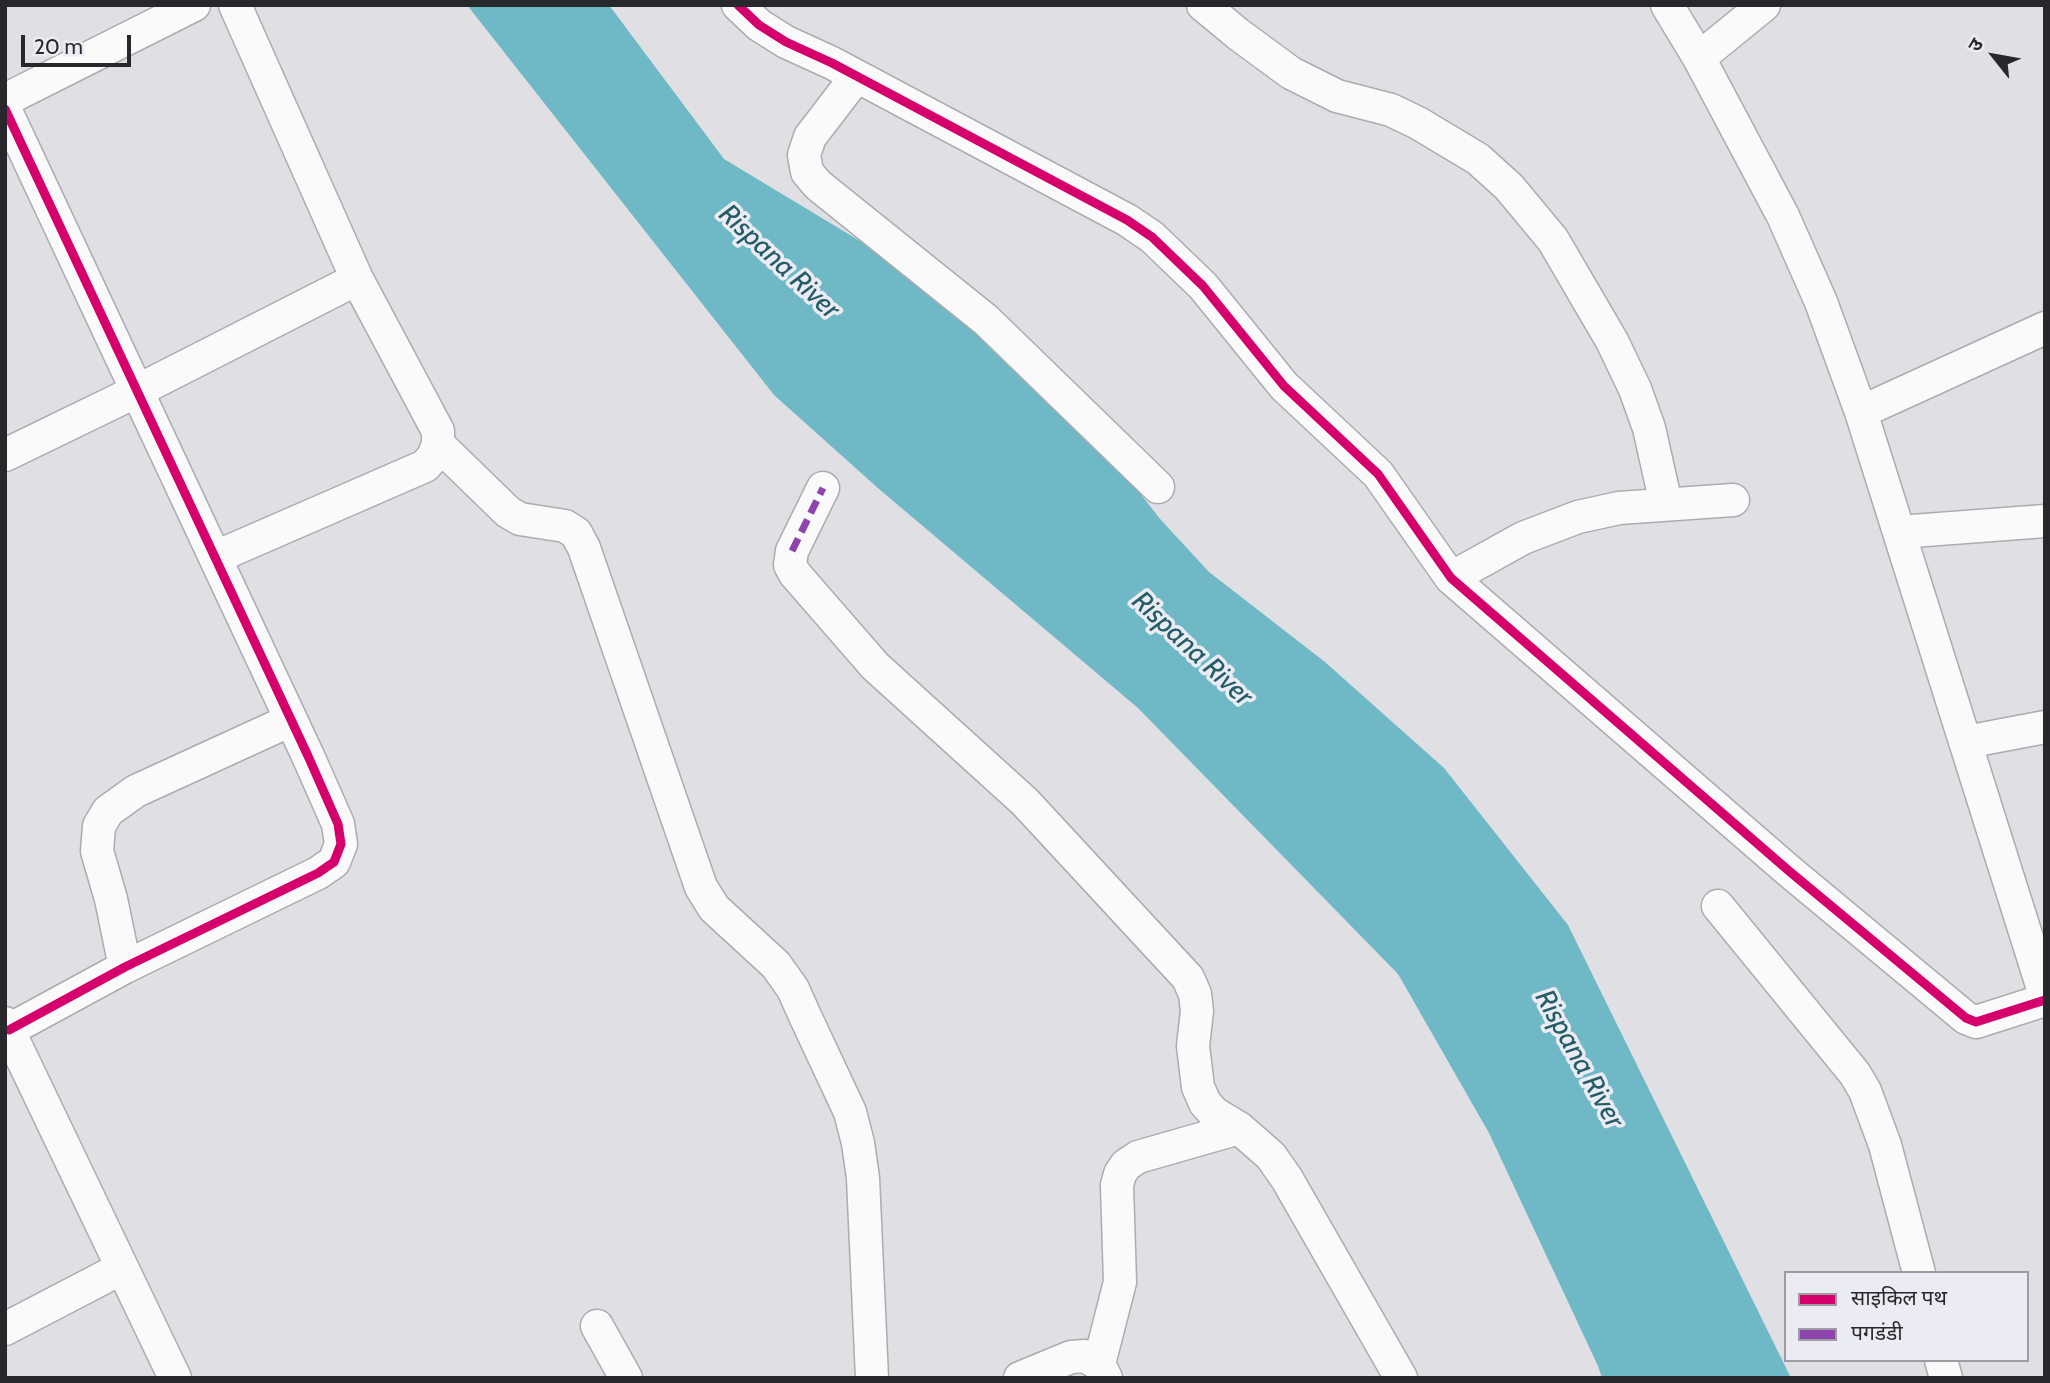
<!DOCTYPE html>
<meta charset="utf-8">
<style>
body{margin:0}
#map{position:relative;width:2050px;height:1383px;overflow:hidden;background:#dfdfe4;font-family:Cabin,"Noto Sans Devanagari",sans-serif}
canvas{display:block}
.frame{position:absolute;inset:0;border:7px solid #27282b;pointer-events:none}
.legend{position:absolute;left:1784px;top:1271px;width:245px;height:91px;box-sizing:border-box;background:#eaebf3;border:2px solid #9c9da3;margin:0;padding:9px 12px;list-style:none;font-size:21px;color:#27282b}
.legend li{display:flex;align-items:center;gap:14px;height:35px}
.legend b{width:35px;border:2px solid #9c9da3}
.north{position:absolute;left:1959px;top:21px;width:70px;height:70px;-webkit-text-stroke:5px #eaebf3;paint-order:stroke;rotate:301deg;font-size:19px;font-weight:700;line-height:28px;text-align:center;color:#27282b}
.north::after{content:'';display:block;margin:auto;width:24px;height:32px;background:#27282b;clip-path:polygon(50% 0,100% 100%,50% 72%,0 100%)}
.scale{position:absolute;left:21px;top:35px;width:110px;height:32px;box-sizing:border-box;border:4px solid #27282b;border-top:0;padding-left:9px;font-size:21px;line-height:24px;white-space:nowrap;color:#27282b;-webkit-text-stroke:5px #eaebf3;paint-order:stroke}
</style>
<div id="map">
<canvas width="2050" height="1383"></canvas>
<div class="frame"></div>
<ul class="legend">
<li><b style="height:9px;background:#d6006c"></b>साइकिल पथ</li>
<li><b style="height:9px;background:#8e44ad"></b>पगडंडी</li>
</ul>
<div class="north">उ</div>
<div class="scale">20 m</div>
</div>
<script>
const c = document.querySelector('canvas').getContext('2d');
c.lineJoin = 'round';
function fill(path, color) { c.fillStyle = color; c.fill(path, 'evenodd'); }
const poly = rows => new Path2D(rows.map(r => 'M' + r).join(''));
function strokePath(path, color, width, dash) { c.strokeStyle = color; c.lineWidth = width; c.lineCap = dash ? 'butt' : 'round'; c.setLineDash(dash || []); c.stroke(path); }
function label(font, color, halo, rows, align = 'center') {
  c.font = font + ' Cabin,sans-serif'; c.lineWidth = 7; c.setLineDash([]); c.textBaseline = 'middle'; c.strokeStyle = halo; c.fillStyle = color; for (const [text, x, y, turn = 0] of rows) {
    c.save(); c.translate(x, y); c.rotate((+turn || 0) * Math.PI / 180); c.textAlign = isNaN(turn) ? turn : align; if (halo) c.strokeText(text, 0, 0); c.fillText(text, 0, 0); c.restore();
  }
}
fill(poly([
 [467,5,609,5,724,159,918,276,1123,472,1161,520,1209,572,1325,662,1444,768,1568,925,1791,1378,1602,1378,1598,1366,1489,1133,1398,974,1138,708,879,489,774,395]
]), '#6fb9c7');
const street = poly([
 [738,5,759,25,786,42,832,63,1127,220,1152,237,1203,286,1284,386,1378,474,1451,578,1789,871,1966,1018,1976,1022,2045,1000],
 [1203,5,1238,34,1291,73,1337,96,1391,110,1418,123,1478,159,1509,187,1553,240,1612,341,1635,389,1649,428,1666,504],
 [1667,5,1699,58,1783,216,1821,302,1861,412,2045,995],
 [1699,58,1764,5],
 [856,77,810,137,804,155,807,172,818,185,986,320,1158,487],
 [5,100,194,5],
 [5,109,308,756,338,824,341,844,334,862,318,873,125,967,9,1030],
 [1861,412,2045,328],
 [438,444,508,512,520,519,565,526,576,533,584,548,701,887,714,908,776,965,793,989,805,1016,850,1112,858,1143,863,1178,872,1378],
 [5,455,137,391,357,279],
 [823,488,792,551,790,565,795,574,875,666,1025,802,1188,978,1195,994,1197,1011,1193,1046,1198,1087,1205,1103,1214,1113,1239,1128],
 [1899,532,2045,521],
 [216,557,425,466,433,457,438,444,438,431,357,279,235,5],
 [1451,578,1523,538,1578,517,1619,508,1733,500],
 [1966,742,2045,727],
 [1718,906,1855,1074,1865,1091,1885,1145,1919,1273],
 [125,967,111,899,97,851,99,826,108,811,136,791,291,720],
 [5,1023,175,1378],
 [597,1326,626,1378],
 [5,1329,122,1268],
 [1941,1360,1946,1378],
 [1099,1364,1120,1282,1117,1185,1120,1174,1126,1165,1138,1157,1239,1128,1271,1156,1287,1179,1401,1378],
 [1020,1378,1071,1357,1085,1356,1099,1364,1106,1378]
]);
strokePath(street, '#acacb0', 35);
strokePath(street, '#fafafb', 32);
strokePath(poly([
 [792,551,823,488]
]), '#8e44ad', 7, [14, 7]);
strokePath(poly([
 [738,5,759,25,786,42,832,63,1127,220,1152,237,1203,286,1284,386,1378,474,1451,578,1789,871,1966,1018,1976,1022,2045,1000],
 [5,109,308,756,338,824,341,844,334,862,318,873,125,967,9,1030]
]), '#d6006c', 9);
label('italic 28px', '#245d67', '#eaebf3', [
 ["Rispana River",779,262,43],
 ["Rispana River",1192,649,43],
 ["Rispana River",1579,1059,61]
]);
</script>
